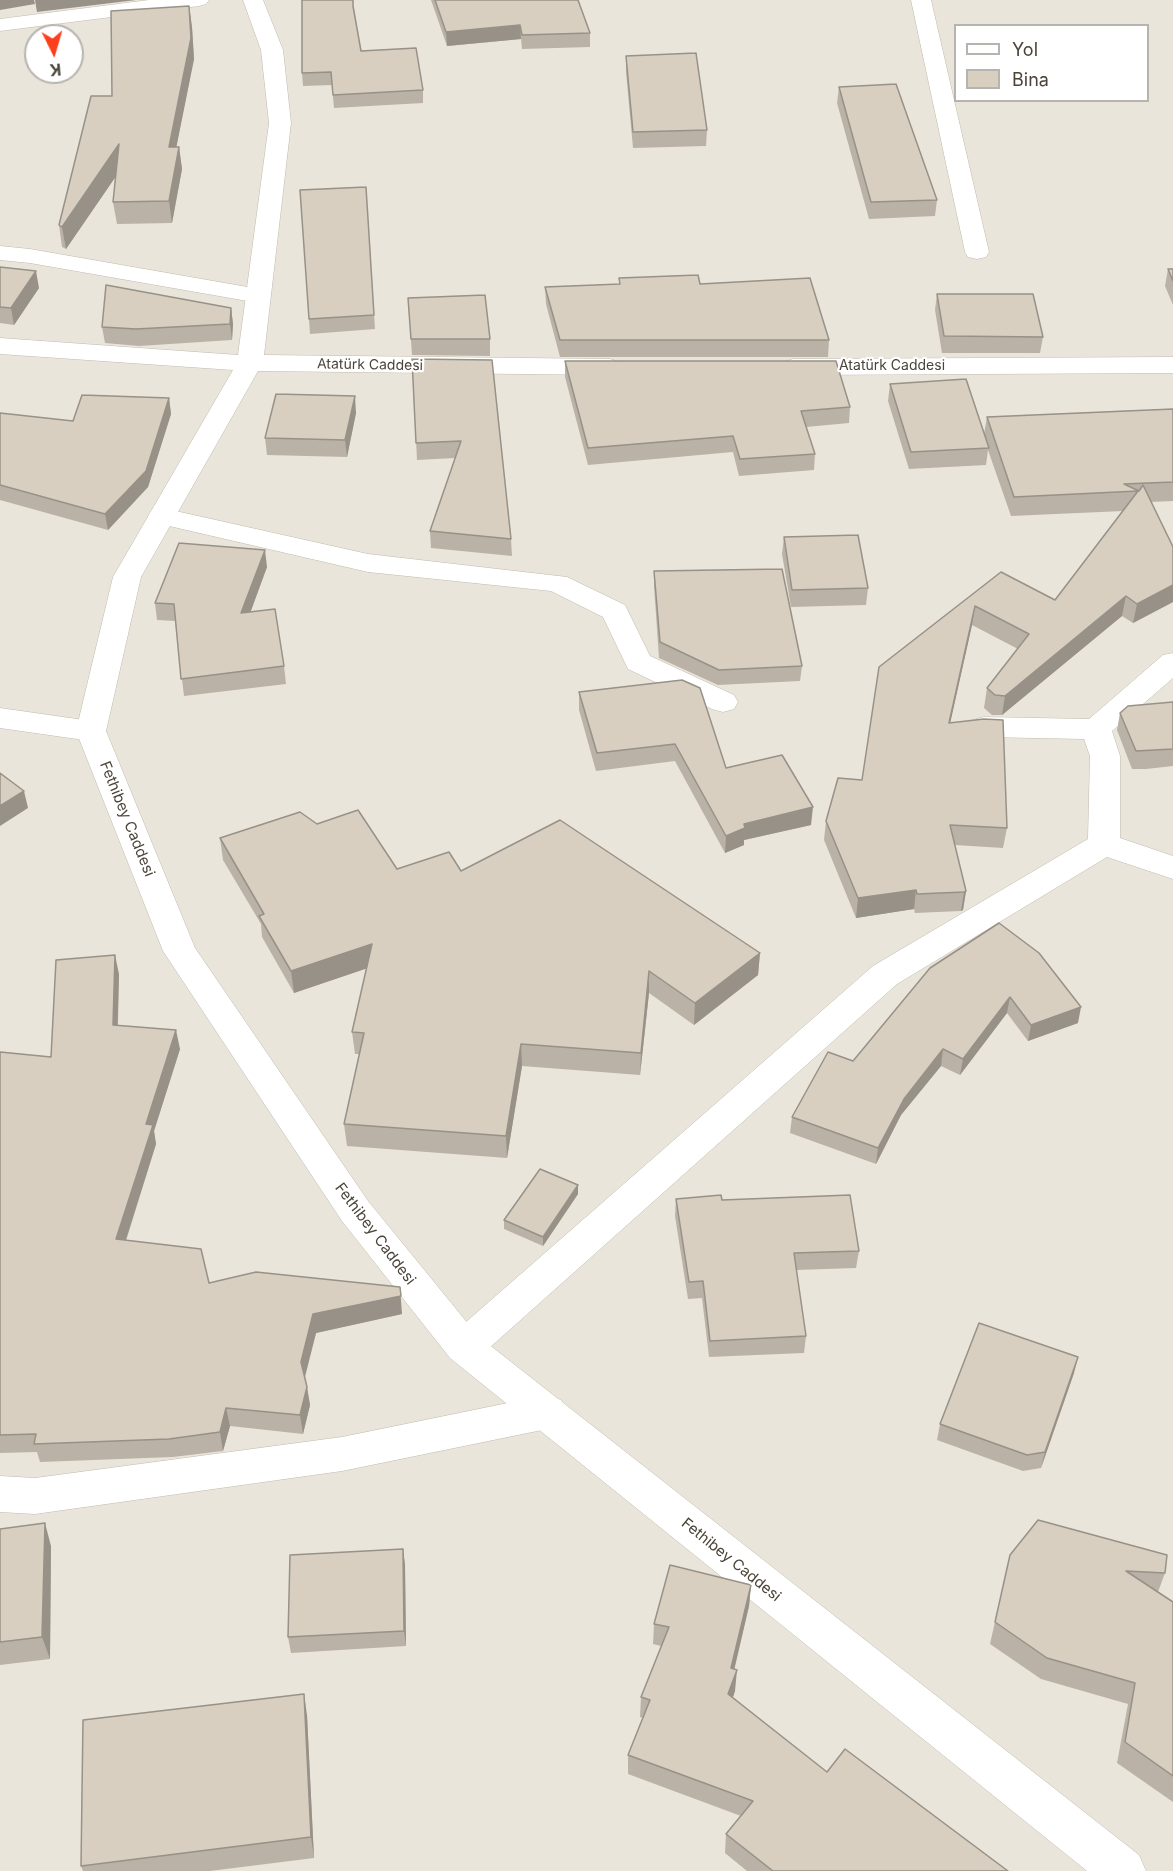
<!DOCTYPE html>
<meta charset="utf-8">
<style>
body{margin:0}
#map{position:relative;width:1173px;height:1871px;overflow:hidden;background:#f6f3ec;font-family:Inter,sans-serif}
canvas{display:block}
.legend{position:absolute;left:954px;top:24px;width:195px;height:78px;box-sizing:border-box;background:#fff;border:2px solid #b7b4b0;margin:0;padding:8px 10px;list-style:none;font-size:18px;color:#4b4439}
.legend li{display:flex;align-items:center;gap:12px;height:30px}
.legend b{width:30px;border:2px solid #b7b4b0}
.north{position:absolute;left:24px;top:24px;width:60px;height:60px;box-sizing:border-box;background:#fff;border:2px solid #b7b4b0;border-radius:50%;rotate:175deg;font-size:16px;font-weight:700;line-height:24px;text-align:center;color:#4b4439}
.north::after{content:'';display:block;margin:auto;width:21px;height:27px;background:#fc3f1d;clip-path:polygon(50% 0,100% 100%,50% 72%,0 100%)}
</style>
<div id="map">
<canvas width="1173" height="1871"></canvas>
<ul class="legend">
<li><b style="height:8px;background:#fff"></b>Yol</li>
<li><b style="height:16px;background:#d8cfc1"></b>Bina</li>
</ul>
<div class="north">K</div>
</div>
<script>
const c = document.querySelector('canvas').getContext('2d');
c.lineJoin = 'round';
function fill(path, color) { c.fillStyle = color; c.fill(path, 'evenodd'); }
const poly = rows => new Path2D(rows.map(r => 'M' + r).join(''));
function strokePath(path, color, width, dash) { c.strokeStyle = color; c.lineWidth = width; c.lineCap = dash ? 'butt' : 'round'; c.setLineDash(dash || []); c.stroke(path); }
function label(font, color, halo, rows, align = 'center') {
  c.font = font + ' Inter,sans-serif'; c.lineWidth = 4.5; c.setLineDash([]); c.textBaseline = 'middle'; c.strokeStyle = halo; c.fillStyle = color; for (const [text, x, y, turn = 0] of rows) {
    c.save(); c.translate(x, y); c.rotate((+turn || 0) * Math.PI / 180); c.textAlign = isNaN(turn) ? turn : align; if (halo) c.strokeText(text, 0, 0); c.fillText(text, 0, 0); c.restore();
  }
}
fill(poly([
 [0,0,1173,0,1173,1871,0,1871],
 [956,26,1148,26,1148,100,956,100],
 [36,36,72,36,72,72,36,72]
]), '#eae5da');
const minor = poly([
 [149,0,209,0,206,4,199,6,0,31,0,19,149,0],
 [911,0,931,0,989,252,986,257,977,259,968,257,965,252,911,0],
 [0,246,30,249,259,289,268,291,271,296,268,301,259,303,30,263,0,260,0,246],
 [162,508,368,554,567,577,625,605,650,656,734,695,738,702,734,709,723,712,712,709,628,669,603,617,551,591,368,572,152,522,148,516,152,510,162,508],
 [1173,653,1173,678,1112,731,1120,756,1120,838,1173,856,1173,879,1107,857,897,984,478,1358,464,1363,450,1358,445,1347,450,1336,873,966,1088,839,1090,756,1084,739,984,737,973,734,969,727,973,720,984,717,1089,719,1163,655,1173,653],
 [0,708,91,721,102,724,106,731,102,738,91,741,0,728,0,708],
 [547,1395,561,1400,567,1412,561,1424,547,1429,342,1471,35,1514,0,1512,0,1476,35,1478,342,1437,547,1395]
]);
const tertiary = poly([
 [243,0,263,0,283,50,291,123,264,355,610,359,619,362,623,367,619,372,610,375,258,371,141,577,106,731,195,948,368,1201,478,1336,1139,1855,1146,1871,1087,1871,450,1358,342,1221,163,951,76,731,113,577,233,370,0,354,0,338,238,355,269,123,261,50,243,0],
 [1173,357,1173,373,793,375,784,372,780,367,784,362,793,359,1173,357]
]);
strokePath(minor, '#c2bbae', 1);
strokePath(tertiary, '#c2bbae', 1);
fill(minor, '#fff');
fill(tertiary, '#fff');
fill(poly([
 [431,0,578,0,590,33,590,47,522,49,521,39,447,46],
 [189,6,192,27,194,59,176,147,179,147,182,169,172,223,117,224,113,202,116,176,66,249,62,247,59,225,112,96],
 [354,11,361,51,423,90,423,103,334,108,332,85,303,86,302,73],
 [626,56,707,130,706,146,633,148,626,72],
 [839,87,937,200,935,216,869,219,837,103],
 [366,187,375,329,310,334,309,319],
 [0,267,39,288,14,325,0,323],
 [1168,269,1173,269,1173,305,1165,286],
 [619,278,700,284,829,340,828,357,560,357,546,304,545,287,619,284],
 [937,294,1043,337,1040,353,942,353,935,310],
 [408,298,490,339,490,356,412,355],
 [231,308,233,324,232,340,139,346,105,343,102,327],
 [412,359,492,360,511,539,512,556,431,548,430,531,455,458,417,460],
 [565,361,850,407,849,423,806,427,815,454,814,470,739,476,733,452,588,465,565,377],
 [890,384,984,434,987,417,1173,409,1173,501,1151,502,1173,547,1173,546,1173,602,1133,623,1122,616,1002,715,992,715,984,708,987,688,1018,649,972,625,950,722,1007,828,1003,848,955,845,966,891,963,910,961,911,915,913,914,909,856,918,824,840,826,821,862,780,879,667,1001,572,1055,600,1123,511,1011,516,988,450,986,465,909,469,888,401],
 [169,398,171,414,148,487,108,530,0,500,0,413,73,421],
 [356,413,347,457,267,455,265,438],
 [784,537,868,588,866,605,791,607,782,554],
 [267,567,250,612,284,666,286,684,184,696,175,621,157,620,155,603],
 [654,571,802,666,800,681,718,685,659,658,654,586],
 [579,692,726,768,811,825,744,840,744,845,725,853,675,761,596,771,579,710],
 [1173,702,1173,766,1146,769,1132,769,1117,730,1120,713],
 [317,824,397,869,461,871,760,953,758,975,694,1025,649,993,640,1075,522,1066,507,1158,347,1146,344,1124,360,1054,355,1054,352,1032,367,968,294,993,262,937,261,924,223,860,220,838],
 [999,923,1078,1023,1028,1041,1007,1013,960,1075,941,1066,901,1115,876,1164,790,1133,792,1117,853,1061],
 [119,974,118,1025,180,1049,154,1131,156,1144,126,1241,209,1283,402,1314,316,1333,305,1377,310,1405,303,1434,230,1426,223,1451,173,1457,40,1462,37,1452,0,1453,0,1052,51,1057],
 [578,1185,578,1194,543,1246,504,1229,504,1220],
 [676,1199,722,1200,859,1251,856,1268,796,1270,806,1336,804,1353,709,1357,702,1298,688,1299,675,1216],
 [1074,1373,1041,1468,1023,1471,937,1440,940,1424],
 [0,1529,51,1546,50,1659,0,1665],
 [403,1549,405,1565,406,1646,291,1653,288,1637],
 [1010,1555,1165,1573,1158,1592,1173,1602,1173,1802,1117,1763,1128,1704,1041,1679,990,1644],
 [751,1585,749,1606,734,1669,735,1691,733,1697,827,1772,1008,1871,747,1871,725,1853,726,1834,741,1816,628,1774,628,1755,643,1718,640,1717,641,1697,661,1646,653,1644,654,1624],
 [307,1715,314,1858,210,1871,83,1871,81,1866]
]), '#bab2a6');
fill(poly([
 [0,0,34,0,35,4,0,10],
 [35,0,136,0,37,12],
 [189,6,192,27,194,59,172,169,169,147],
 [520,25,521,39,447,46,446,32],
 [119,144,123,166,66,249,62,227],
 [179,147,182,169,172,223,169,201],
 [36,271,39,288,14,325,11,308],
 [231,308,233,324,232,340,230,324],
 [355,396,356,413,347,457,345,440],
 [169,398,171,414,148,487,108,530,105,514],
 [265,550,267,567,244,630,241,613],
 [1173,585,1173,602,1133,623,1137,604],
 [1126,596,1122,616,1002,715,1005,696],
 [975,606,972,625,946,742,949,723],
 [24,791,28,808,0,826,0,806],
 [813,807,811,825,744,840,744,845,725,853,726,836,744,824],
 [916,890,914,909,856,918,858,898],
 [966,891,963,910,961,911,964,892],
 [372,944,374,966,294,993,291,971],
 [760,953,758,975,694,1025,695,1003],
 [115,955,119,974,117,1044,113,1025],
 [649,971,649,993,640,1075,641,1053],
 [1010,997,1007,1013,960,1075,963,1059],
 [1081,1007,1078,1023,1028,1041,1031,1025],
 [176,1030,180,1049,154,1131,156,1144,120,1258,116,1239,146,1124],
 [521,1044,522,1066,507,1158,506,1136],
 [943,1049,941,1066,901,1115,876,1164,878,1148,904,1099],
 [578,1185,578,1194,543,1246,543,1237],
 [400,1287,402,1314,316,1333,304,1380,301,1362,313,1314],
 [1078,1357,1074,1373,1041,1468,1045,1452],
 [307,1387,310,1405,303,1434,300,1415],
 [226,1408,230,1426,223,1451,220,1432],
 [45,1523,51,1546,50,1659,42,1637],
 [403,1549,405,1565,406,1646,404,1631],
 [751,1585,749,1606,730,1688,731,1668],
 [737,1670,735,1691,727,1714,728,1694],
 [304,1694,307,1715,314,1858,311,1837]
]), '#979187');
const building = poly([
 [302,0,353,0,353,6,361,51,416,48,423,90,333,95,331,72,302,73,302,0],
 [435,0,578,0,590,33,522,35,520,25,446,32,435,0],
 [189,6,191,38,169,147,179,147,169,201,113,202,119,144,62,227,59,225,91,96,112,96,111,11,189,6],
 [696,53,707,130,633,132,626,56,696,53],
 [896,84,937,200,871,202,839,87,896,84],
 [366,187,374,315,309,319,300,190,366,187],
 [0,267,36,271,11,308,0,307,0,267],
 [1168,269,1173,269,1173,281,1168,269],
 [698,275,700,284,810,278,829,340,560,340,545,287,620,284,619,278,698,275],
 [106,285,231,308,230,324,136,329,102,327,106,285],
 [937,294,1033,294,1043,337,944,336,937,294],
 [485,295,490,339,411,339,408,298,485,295],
 [412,359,492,360,511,539,430,531,461,441,416,443,412,359],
 [565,361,836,361,850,407,801,411,815,454,740,459,733,436,588,448,565,361],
 [966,379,989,448,911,452,890,384,966,379],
 [276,394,355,396,345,440,265,438,276,394],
 [82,395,169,398,146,471,105,514,0,485,0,413,73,421,82,395],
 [1173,409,1173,482,1124,484,1139,491,1143,485,1173,547,1173,585,1137,604,1126,596,1005,696,995,695,987,688,1029,634,975,606,949,723,984,719,1003,720,1007,828,950,825,966,891,964,892,917,894,916,890,858,898,826,821,838,778,862,780,879,667,1001,572,1055,600,1138,491,1014,497,987,417,1173,409],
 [858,535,868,588,792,590,784,537,858,535],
 [179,543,265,550,241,613,275,609,284,666,181,679,174,604,155,603,179,543],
 [782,569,802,666,719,670,660,642,654,571,782,569],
 [682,680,700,688,726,768,782,755,813,807,744,824,745,828,726,836,675,744,597,753,579,692,682,680],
 [1173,702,1173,749,1136,751,1120,713,1128,706,1173,702],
 [0,773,24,791,0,806,0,773],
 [358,810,397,869,449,852,461,871,560,820,760,953,695,1003,649,971,641,1053,521,1044,506,1136,344,1124,364,1033,352,1032,372,944,291,971,259,916,264,914,220,838,300,812,317,824,358,810],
 [999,923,1039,953,1081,1007,1031,1025,1010,997,963,1059,943,1049,904,1099,878,1148,792,1117,828,1052,853,1061,930,968,999,923],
 [115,955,113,1025,176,1030,146,1124,153,1125,116,1239,201,1249,209,1283,256,1272,400,1287,401,1296,313,1314,301,1362,307,1387,300,1415,226,1408,220,1432,169,1439,34,1444,36,1434,0,1435,0,1052,51,1057,56,960,115,955],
 [540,1169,578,1185,543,1237,504,1220,540,1169],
 [721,1195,722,1200,850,1195,859,1251,794,1253,806,1336,710,1341,703,1281,689,1282,676,1199,721,1195],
 [979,1323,1078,1357,1045,1452,1027,1455,940,1424,979,1323],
 [1038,1520,1167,1555,1165,1573,1126,1571,1173,1602,1173,1776,1125,1742,1135,1683,1047,1658,995,1622,1010,1555,1038,1520],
 [45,1523,42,1637,0,1642,0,1529,45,1523],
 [403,1549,404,1631,288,1637,290,1555,403,1549],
 [670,1565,751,1585,731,1668,737,1670,728,1694,827,1772,845,1749,1008,1871,773,1871,726,1834,753,1801,628,1755,650,1700,641,1697,669,1627,654,1624,670,1565],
 [304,1694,311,1837,81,1866,83,1720,304,1694]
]);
fill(building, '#d8cfc1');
strokePath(building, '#979187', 1.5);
label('14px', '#4b4439', '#fff', [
 ["Atatürk Caddesi",370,365,1],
 ["Atatürk Caddesi",892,366]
]);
label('15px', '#4b4439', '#fff', [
 ["Fethibey Caddesi",127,819,68],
 ["Fethibey Caddesi",375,1234,53],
 ["Fethibey Caddesi",731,1560,39]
]);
</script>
